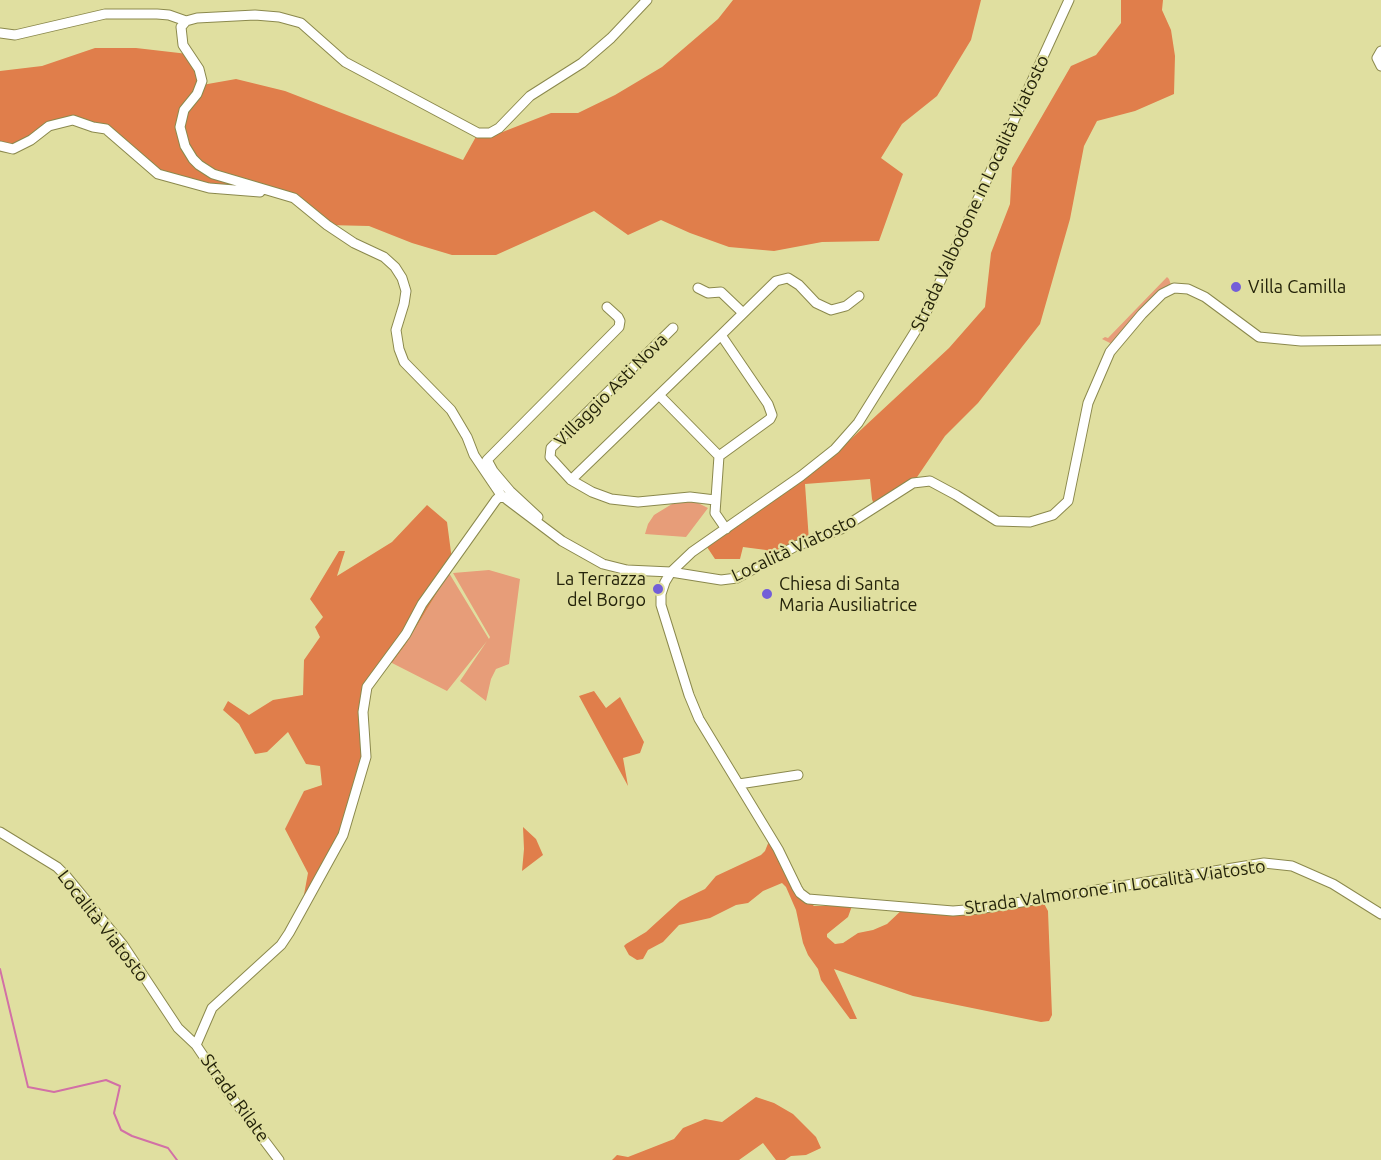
<!DOCTYPE html>
<meta charset="utf-8">
<style>
body{margin:0}
canvas{display:block;background:#e0dfa0}
</style>
<canvas width="1381" height="1160"></canvas>
<script>
const c = document.querySelector('canvas').getContext('2d');
c.lineJoin = 'round';
function fill(path, color) { c.fillStyle = color; c.fill(path, 'evenodd'); }
const poly = rows => new Path2D(rows.map(r => 'M' + r).join(''));
function strokePath(path, color, width, dash) { c.strokeStyle = color; c.lineWidth = width; c.lineCap = dash ? 'butt' : 'round'; c.setLineDash(dash || []); c.stroke(path); }
function label(font, color, halo, rows, align = 'center') {
  c.font = font + ' Ubuntu,sans-serif'; c.lineWidth = 4.5; c.setLineDash([]); c.textBaseline = 'middle'; c.strokeStyle = halo; c.fillStyle = color; for (const [text, x, y, turn = 0] of rows) {
    c.save(); c.translate(x, y); c.rotate((+turn || 0) * Math.PI / 180); c.textAlign = isNaN(turn) ? turn : align; if (halo) c.strokeText(text, 0, 0); c.fillText(text, 0, 0); c.restore();
  }
}
fill(poly([
 [1167,277,1169,279,1171,285,1162,289,1152,298,1112,344,1102,339,1105,337,1108,338],
 [685,502,696,502,708,508,686,537,645,534,648,524,654,515,672,504],
 [489,570,520,579,509,664,496,669,491,679,486,701,460,681,487,641,447,691,392,663,406,644,449,573,489,639,490,637,453,573]
]), '#e79d79');
fill(poly([
 [733,0,981,0,971,40,937,96,902,124,881,158,903,174,879,241,822,242,774,251,729,247,690,233,661,220,628,235,594,211,496,255,452,255,412,243,369,226,327,225,294,198,276,193,211,188,158,174,106,129,73,120,49,126,13,149,0,146,0,71,42,66,95,48,136,48,188,54,202,85,236,79,285,91,463,160,478,133,500,133,551,113,578,113,615,95,662,67,718,19],
 [1121,0,1163,0,1162,10,1171,30,1175,56,1174,94,1135,111,1097,121,1084,146,1070,219,1040,324,978,403,945,436,913,483,875,508,872,499,870,479,805,484,809,541,764,562,766,550,743,547,740,559,715,559,707,547,837,452,949,348,985,307,991,253,1010,204,1012,168,1071,66,1096,55,1121,23],
 [427,505,447,522,452,560,449,573,406,644,392,663,387,660,367,687,367,744,352,810,301,911,308,873,285,829,304,791,322,785,320,766,306,764,288,732,267,752,255,754,239,724,223,710,228,701,249,715,273,700,303,695,304,660,320,637,315,627,323,617,310,599,339,551,345,551,337,576,392,542],
 [594,691,606,708,620,697,644,742,640,753,623,758,628,786,579,696],
 [523,827,536,839,543,855,522,871,524,849],
 [769,841,800,893,814,906,852,906,848,917,827,934,827,937,835,944,843,943,858,933,873,930,887,924,905,907,953,911,1041,898,1048,911,1052,1015,1049,1021,1041,1022,913,996,834,969,857,1019,850,1019,821,980,818,969,808,955,803,943,796,910,786,887,782,883,763,891,748,903,736,905,710,918,679,925,663,942,648,950,643,959,637,960,629,955,624,946,626,944,646,932,680,901,705,889,716,876,761,855,765,851],
 [756,1097,774,1103,793,1114,816,1137,821,1148,806,1155,791,1156,785,1160,776,1160,763,1143,739,1160,612,1160,617,1155,628,1157,674,1139,683,1128,705,1119,722,1122]
]), '#e07e4b');
strokePath(poly([
 [0,969,28,1087,54,1092,106,1080,120,1086,114,1113,121,1130,132,1136,168,1148,177,1160]
]), '#d270a6', 2);
const minor = poly([
 [647,0,611,38,582,63,530,96,499,128,490,133,478,133,345,62,301,23,279,17,255,15,197,18,186,21,181,27,183,45,199,69,202,81,197,94,184,110,180,127,185,146,193,159,199,165,213,174,294,198,327,225,354,243,384,257,395,267,402,278,406,291,404,304,396,330,399,349,404,362,451,410,467,437,474,455,501,495,562,541,603,564,627,570,671,572,721,580,737,578,796,546,841,529,913,483,930,481,956,495,997,521,1030,522,1053,515,1068,501,1088,403,1110,352,1142,314,1162,294,1174,288,1188,289,1205,297,1259,337,1301,341,1381,340],
 [1069,0,923,319,858,423,835,449,801,476,692,552,671,572,665,582,661,594,661,605,689,695,699,719,778,849,797,888,800,893,808,899,953,911,978,909,1264,863,1292,866,1333,884,1381,914],
 [0,33,15,35,105,14,157,14,169,15,186,21],
 [1381,51,1377,58,1381,66],
 [0,146,13,149,31,140,49,126,73,120,93,127,106,129,158,174,209,188,260,192],
 [698,288,708,293,721,292,743,313],
 [673,328,551,448,550,457,571,480,592,492,611,499,638,502,690,497,715,500],
 [721,335,776,281,788,278,799,285,816,303,831,310,846,306,859,296],
 [719,456,659,395,721,335,768,404,772,415,770,419,719,456,715,513,726,529],
 [571,480,659,395],
 [538,517,510,491,493,471,487,460,619,327,620,321,618,317,607,307],
 [739,784,798,775],
 [0,832,57,867,67,877,123,945,178,1028,196,1045,227,1091,279,1160],
 [196,1045,212,1008,281,945,289,933,343,835,366,757,363,712,367,687,406,634,422,604,496,500,499,497,507,498]
]);
strokePath(minor, '#8b894d', 11);
strokePath(minor, '#fff', 9);
for (const [x, y, r, color] of [
 [1236,287,6,"#735ed8"],
 [658,589,6,"#735ed8"],
 [767,594,6,"#735ed8"]
]) { const dot = new Path2D(); dot.arc(x, y, r, 0, 2 * Math.PI); c.fillStyle = color; c.fill(dot); strokePath(dot, '#e0dfa0', 2); }
label('18px', '#24230a', '#e0dfa0', [
 ["Strada Valbodone in Località Viatosto",980,193,-65],
 ["Villaggio Asti Nova",611,390,-45],
 ["Località Viatosto",794,548,-25],
 ["Strada Valmorone in Località Viatosto",1115,887,-8],
 ["Località Viatosto",103,926,52],
 ["Strada Rilate",235,1098,54]
]);
label('18px', '#24230a', '#e0dfa0', [
 ["Villa Camilla",1248,287],
 ["La Terrazza",646,579,"right"],
 ["del Borgo",646,600,"right"],
 ["Chiesa di Santa",779,584],
 ["Maria Ausiliatrice",779,605]
], 'left');
</script>
